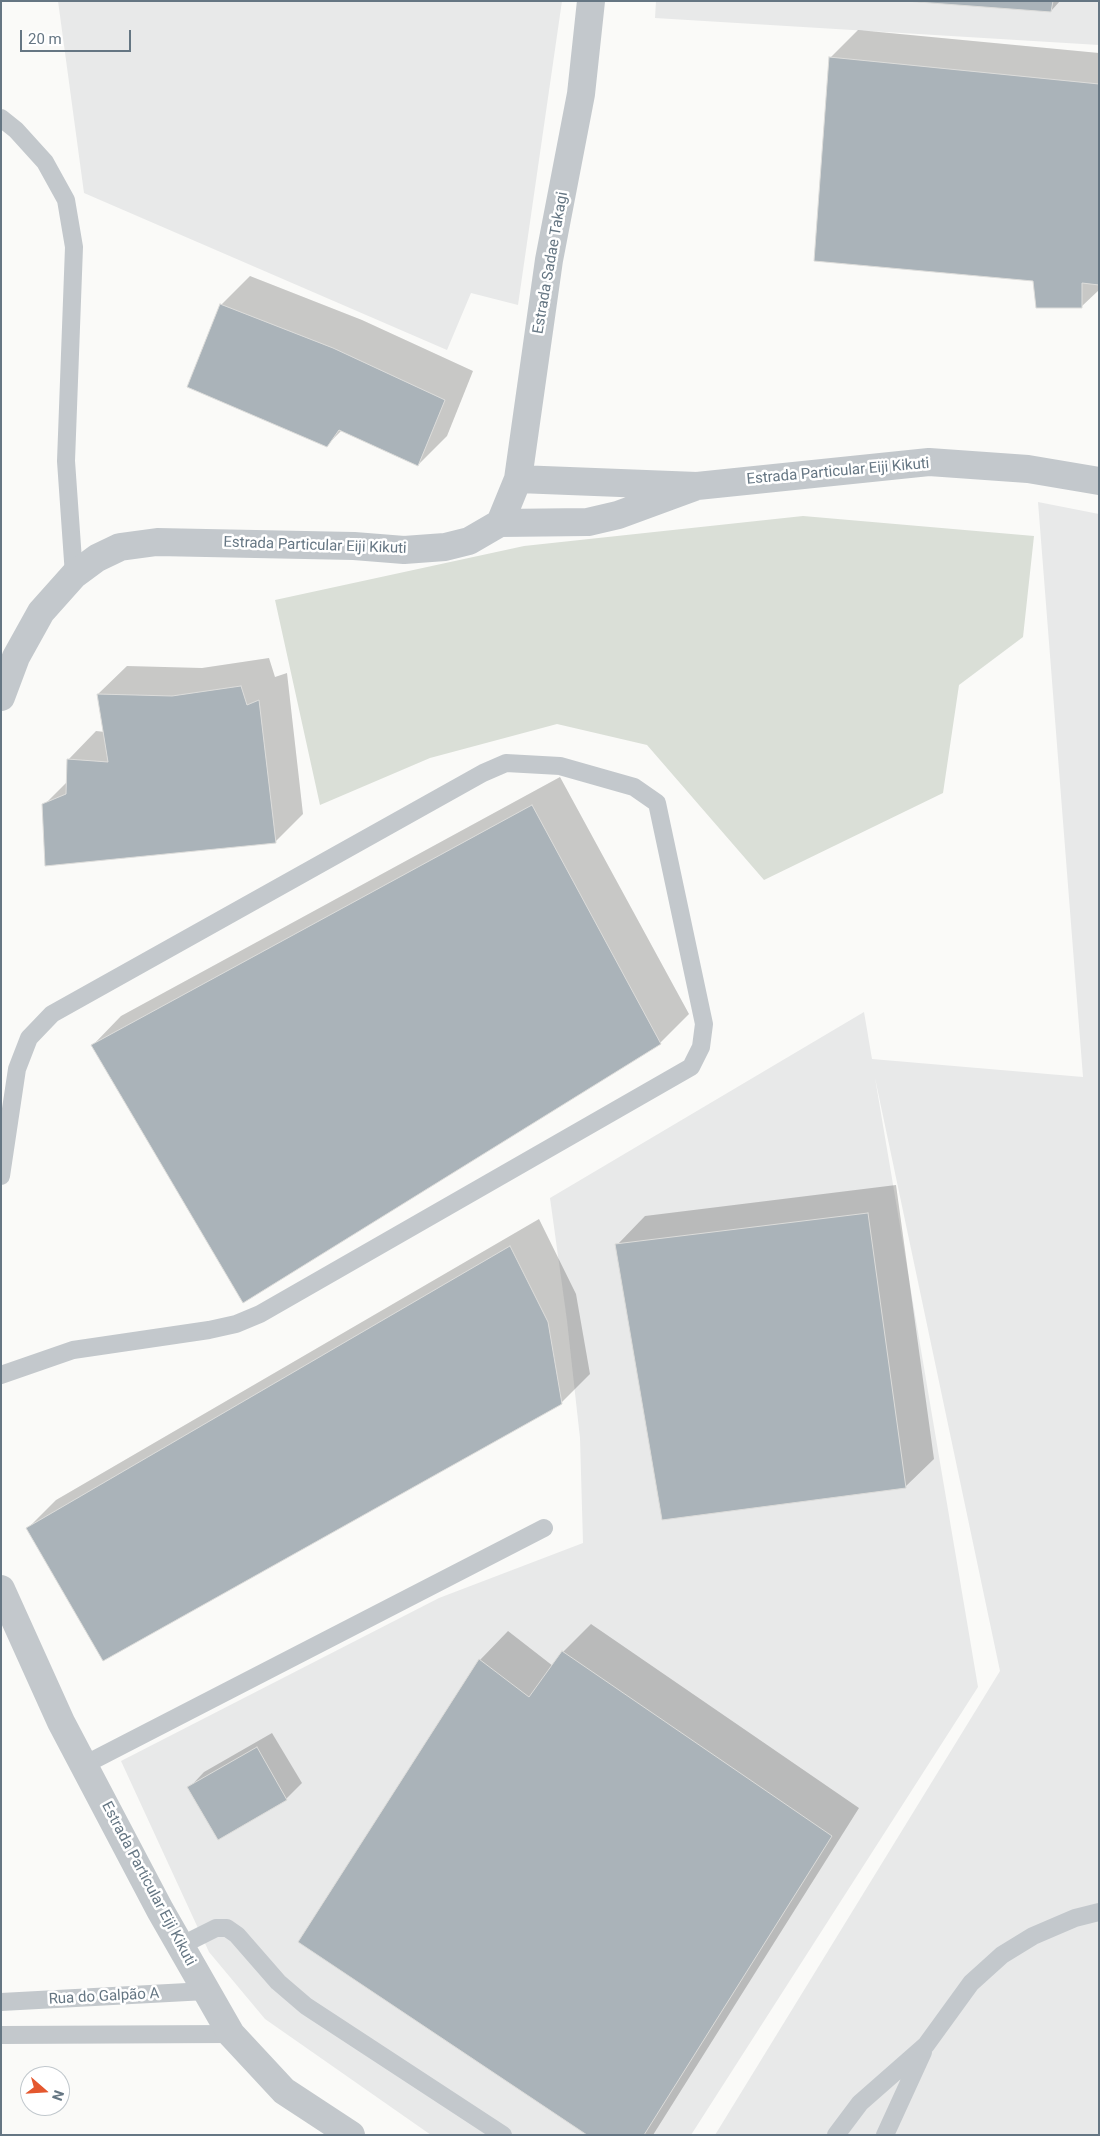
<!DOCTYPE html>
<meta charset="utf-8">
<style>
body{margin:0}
#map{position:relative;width:1100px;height:2136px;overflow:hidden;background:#fafaf8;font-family:Roboto,sans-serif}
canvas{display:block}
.frame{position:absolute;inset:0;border:2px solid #657683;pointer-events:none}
.north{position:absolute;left:20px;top:2066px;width:50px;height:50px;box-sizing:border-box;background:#fff;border:1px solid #c1c8cd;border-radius:50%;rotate:109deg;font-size:14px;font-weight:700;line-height:20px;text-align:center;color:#657683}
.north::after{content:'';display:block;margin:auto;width:18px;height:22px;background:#e4572e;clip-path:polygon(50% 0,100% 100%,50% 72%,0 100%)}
.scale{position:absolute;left:20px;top:30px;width:111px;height:22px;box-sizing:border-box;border:2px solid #657683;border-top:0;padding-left:6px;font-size:15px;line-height:18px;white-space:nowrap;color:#657683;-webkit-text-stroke:4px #fff;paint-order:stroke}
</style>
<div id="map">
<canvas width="1100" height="2136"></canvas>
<div class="frame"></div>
<div class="north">N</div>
<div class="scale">20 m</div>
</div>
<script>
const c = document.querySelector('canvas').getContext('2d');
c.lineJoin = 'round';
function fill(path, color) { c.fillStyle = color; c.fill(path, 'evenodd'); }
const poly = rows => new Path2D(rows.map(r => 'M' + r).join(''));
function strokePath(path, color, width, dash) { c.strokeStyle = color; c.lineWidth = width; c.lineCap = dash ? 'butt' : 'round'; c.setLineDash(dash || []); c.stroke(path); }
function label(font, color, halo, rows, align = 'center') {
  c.font = font + ' Roboto,sans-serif'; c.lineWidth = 5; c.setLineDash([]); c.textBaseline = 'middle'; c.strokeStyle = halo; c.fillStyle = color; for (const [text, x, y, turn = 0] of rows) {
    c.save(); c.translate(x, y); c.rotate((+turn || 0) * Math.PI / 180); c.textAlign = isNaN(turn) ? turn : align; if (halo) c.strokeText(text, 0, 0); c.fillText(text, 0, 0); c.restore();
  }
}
fill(poly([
 [58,1,562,1,518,305,471,293,447,350,84,193],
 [656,1,1099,1,1099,45,655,18],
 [1038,502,1099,514,1099,2135,715,2135,1000,1671,875,1078,978,1687,691,2135,431,2135,265,2019,209,1952,121,1761,439,1598,583,1543,580,1438,567,1321,550,1198,864,1012,872,1059,1083,1077]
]), '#e8e9e9');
fill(poly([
 [803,516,1034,536,1023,637,959,685,943,793,764,880,647,745,557,724,430,758,320,805,275,600,524,546]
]), '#dadfd7');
fill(poly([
 [921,1,1060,1,1051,11],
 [858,30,1099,53,1099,290,1081,307,1034,280,830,58],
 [250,276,362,320,473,371,447,436,418,465,342,430,327,445,221,305],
 [269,658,275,677,287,673,303,814,275,842,44,805,68,781,68,760,96,731,105,732,98,694,127,666,202,668],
 [560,777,689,1014,660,1043,243,1301,93,1045,121,1016],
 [896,1185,934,1459,905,1487,617,1245,645,1216],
 [539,1219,576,1294,590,1374,561,1403,28,1528,56,1500],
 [591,1624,859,1808,653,2135,589,2135,300,1942,480,1660,508,1631,553,1666,563,1652],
 [272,1733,302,1783,286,1799,219,1838,189,1788,204,1772]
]), '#0003');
const building = poly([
 [904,1,1053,1,1051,12,904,1],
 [829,57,1099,84,1099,285,1082,283,1082,308,1036,308,1033,281,814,261,829,57],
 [220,304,333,348,445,400,418,466,339,430,327,447,187,387,220,304],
 [241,686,247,705,259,700,276,843,45,866,42,804,66,794,67,759,108,762,97,694,172,696,241,686],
 [532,805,661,1044,243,1303,91,1045,532,805],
 [868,1213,906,1488,662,1520,615,1244,868,1213],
 [510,1246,548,1322,562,1404,103,1661,26,1528,510,1246],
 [562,1651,832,1836,644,2135,587,2135,298,1942,479,1659,529,1697,562,1651],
 [257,1747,287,1800,218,1840,187,1787,257,1747]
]);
fill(building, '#aab3b9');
strokePath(building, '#dcdcda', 1);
strokePath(poly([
 [1,118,16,130,45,162,66,200,74,247,66,461,74,575],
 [1,1176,17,1069,29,1038,52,1014,483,773,506,763,560,766,634,787,657,803,704,1024,701,1047,691,1067,260,1314,236,1324,209,1330,73,1350,1,1375],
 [84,1765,544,1528],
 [180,1946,216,1928,227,1928,237,1935,278,1982,306,2006,503,2135],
 [1,2002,206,1991],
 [1,2035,231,2034],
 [836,2135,860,2103,926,2045,971,1983,1002,1955,1033,1936,1075,1918,1099,1912],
 [885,2135,923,2052]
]), '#c3c8cc', 18);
strokePath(poly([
 [518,479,697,486,929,462,1028,469,1099,481],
 [500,523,518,479,549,260,581,94,591,1],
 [1,697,16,657,41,612,74,575,97,558,120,547,157,542,354,546,404,550,445,547,469,541,500,523,588,522,618,515,697,486],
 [1,1589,61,1722,160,1910,231,2034,284,2091,351,2135]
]), '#c3c8cc', 28);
label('15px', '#657683', '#fff', [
 ["Estrada Sadae Takagi",551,263,-80],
 ["Estrada Particular Eiji Kikuti",838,472,-5],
 ["Estrada Particular Eiji Kikuti",315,546,2],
 ["Estrada Particular Eiji Kikuti",148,1884,62],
 ["Rua do Galpão A",104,1997,-3]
]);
</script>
